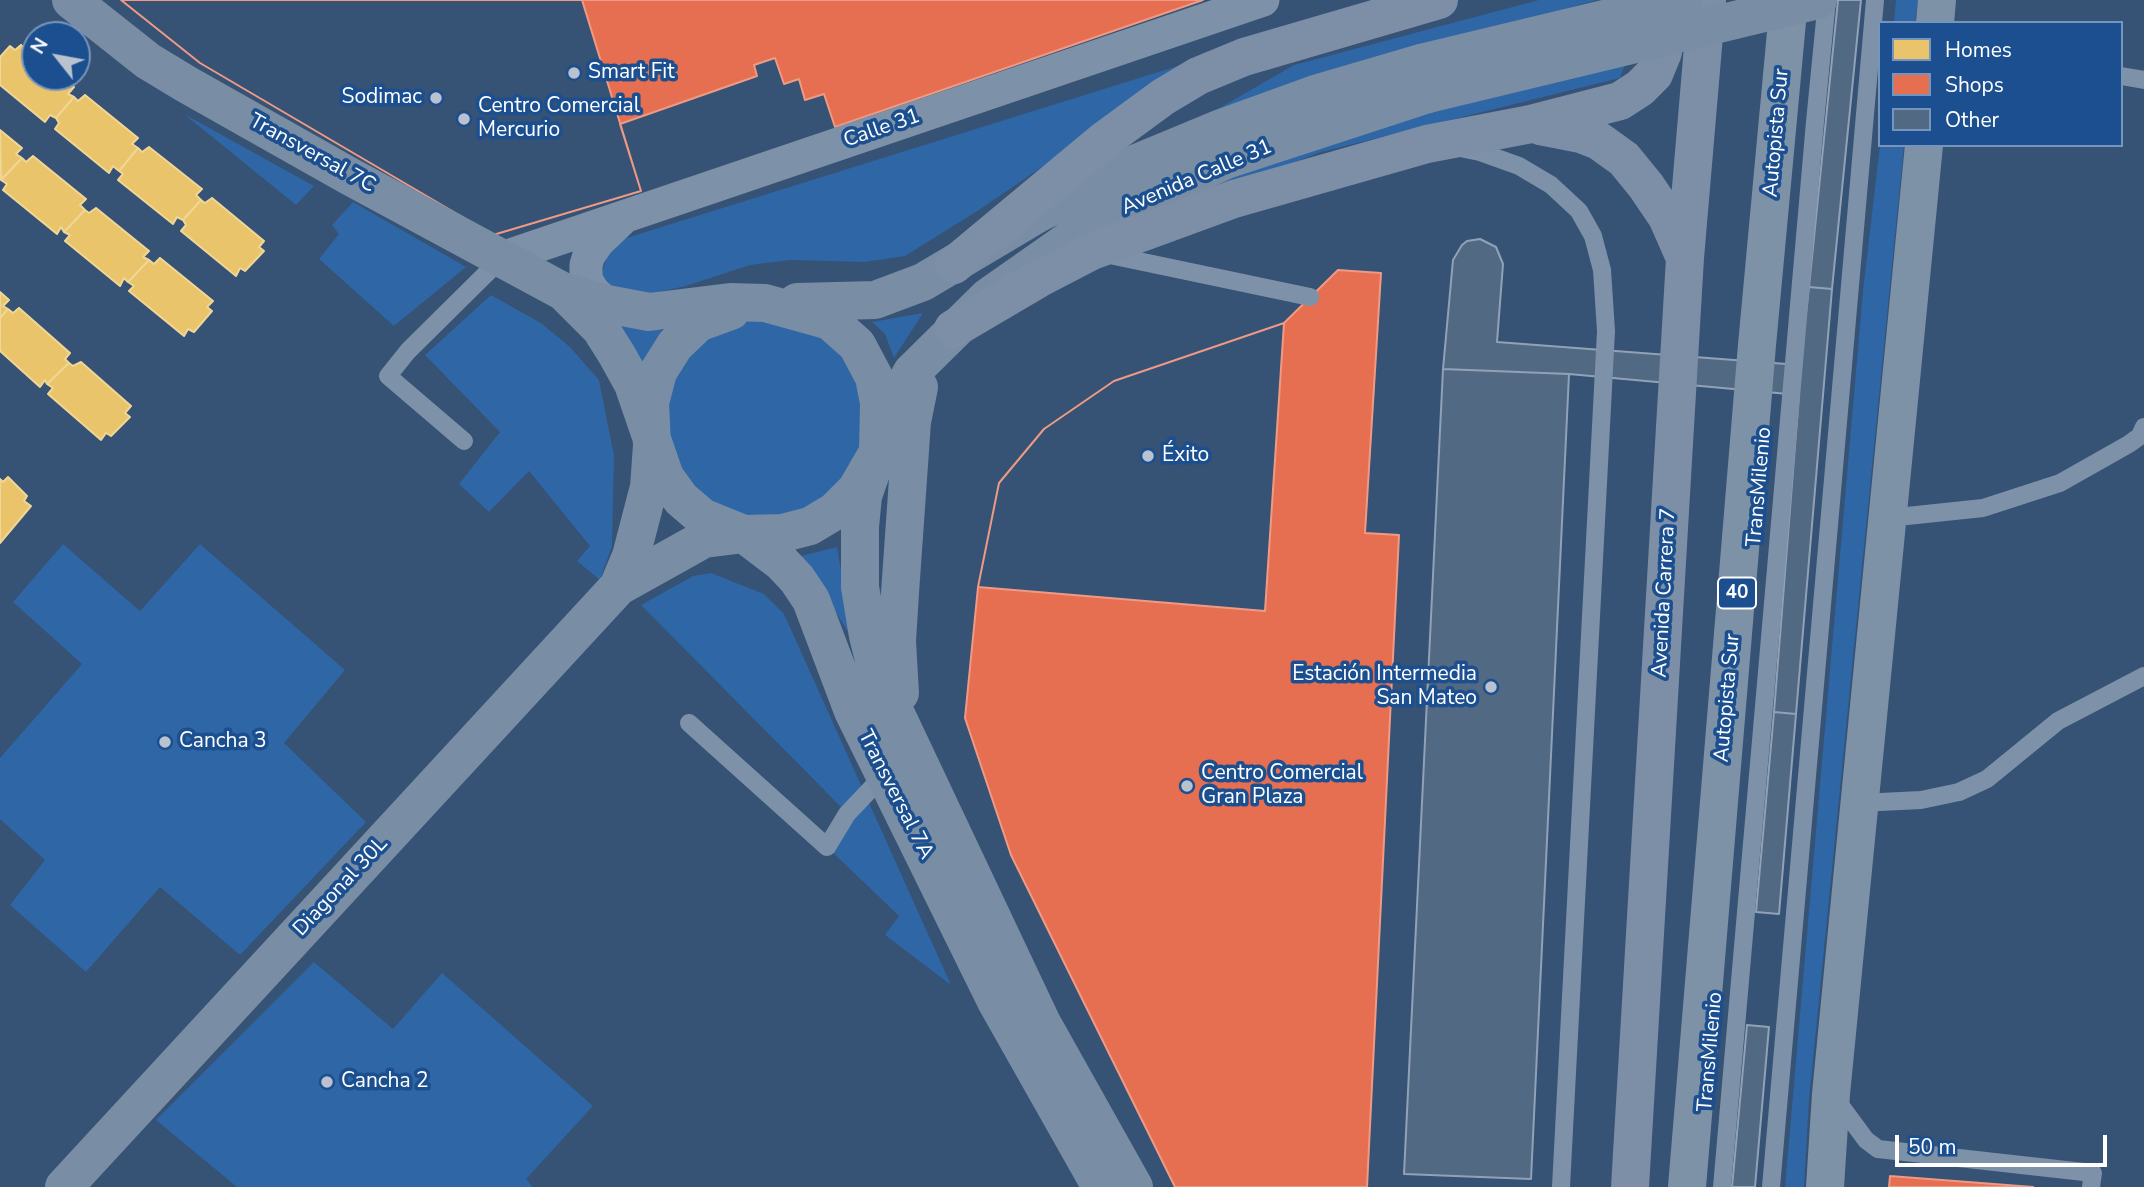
<!DOCTYPE html>
<meta charset="utf-8">
<style>
body{margin:0}
#map{position:relative;width:2144px;height:1187px;overflow:hidden;background:#365274;font-family:"Nunito Sans",sans-serif}
canvas{display:block}
.legend{position:absolute;left:1878px;top:21px;width:245px;height:126px;box-sizing:border-box;background:#1b4f8f;border:2px solid #7695bc;margin:0;padding:9px 12px;list-style:none;font-size:21px;color:#fff}
.legend li{display:flex;align-items:center;gap:14px;height:35px}
.legend b{width:35px;border:2px solid #7695bc}
.north{position:absolute;left:21px;top:21px;width:70px;height:70px;box-sizing:border-box;background:#1b4f8f;border:2px solid #7695bc;border-radius:50%;rotate:301deg;font-size:19px;font-weight:700;line-height:28px;text-align:center;color:#fff}
.north::after{content:'';display:block;margin:auto;width:24px;height:32px;background:#b9c2ce;clip-path:polygon(50% 0,100% 100%,50% 72%,0 100%)}
.scale{position:absolute;left:1895px;top:1135px;width:212px;height:32px;box-sizing:border-box;border:4px solid #fff;border-top:0;padding-left:9px;font-size:21px;line-height:24px;white-space:nowrap;color:#fff;-webkit-text-stroke:5px #1b4f8f;paint-order:stroke}
</style>
<div id="map">
<canvas width="2144" height="1187"></canvas>
<ul class="legend">
<li><b style="height:19px;background:#e9c46a"></b>Homes</li>
<li><b style="height:19px;background:#e76f51"></b>Shops</li>
<li><b style="height:19px;background:#526984"></b>Other</li>
</ul>
<div class="north">N</div>
<div class="scale">50 m</div>
</div>
<script>
const c = document.querySelector('canvas').getContext('2d');
c.lineJoin = 'round';
function fill(path, color) { c.fillStyle = color; c.fill(path, 'evenodd'); }
const poly = rows => new Path2D(rows.map(r => 'M' + r).join(''));
function strokePath(path, color, width, dash) { c.strokeStyle = color; c.lineWidth = width; c.lineCap = dash ? 'butt' : 'round'; c.setLineDash(dash || []); c.stroke(path); }
function label(font, color, halo, rows, align = 'center') {
  c.font = font + ' "Nunito Sans",sans-serif'; c.lineWidth = 7; c.setLineDash([]); c.textBaseline = 'middle'; c.strokeStyle = halo; c.fillStyle = color; for (const [text, x, y, turn = 0] of rows) {
    c.save(); c.translate(x, y); c.rotate((+turn || 0) * Math.PI / 180); c.textAlign = isNaN(turn) ? turn : align; if (halo) c.strokeText(text, 0, 0); c.fillText(text, 0, 0); c.restore();
  }
}
fill(poly([
 [1539,0,1597,0,1304,82,1204,117,1294,65],
 [1896,0,1918,0,1915,23,1894,23],
 [1200,59,979,210,905,256,865,262,790,260,750,265,686,286,649,294,616,292,600,277,607,257,623,239],
 [1625,65,1620,78,1321,152,1199,200,1101,231,1311,142],
 [184,114,314,186,296,205],
 [1880,145,1904,145,1809,1100,1804,1187,1785,1187,1863,291],
 [353,202,466,267,394,326,319,259,339,234,332,225],
 [491,295,541,323,570,347,599,380,614,456,612,546,600,580,577,561,590,546,529,471,489,512,459,484,500,432,425,355],
 [923,313,894,358,885,334,872,322],
 '666 418a99 99 0 1 1 198 0a99 99 0 1 1-198 0Z',
 [617,323,666,331,643,365],
 [63,544,140,611,200,544,345,670,284,743,366,822,240,955,160,887,86,972,10,905,45,860,0,819,0,758,82,664,13,602],
 [837,547,853,640,801,556],
 [711,573,764,594,784,614,951,985,885,935,899,916,827,847,847,813,641,605,693,576],
 [314,962,393,1029,442,973,593,1106,526,1179,533,1187,237,1187,156,1120]
]), '#2f66a5');
const homes = poly([
 [21,45,35,56,35,77,61,77,74,87,68,94,74,97,56,118,50,115,45,122,0,85,0,57,10,46,15,50,21,45],
 [85,95,138,138,132,144,138,148,119,171,113,166,109,173,55,129,59,123,56,118,74,97,78,101,85,95],
 [0,130,22,148,16,154,22,158,1,180,0,130],
 [149,147,202,189,196,195,201,200,183,220,177,217,173,224,118,180,123,174,119,171,138,148,142,152,149,147],
 [33,156,86,199,80,205,85,210,64,232,61,227,57,234,3,190,7,184,1,180,22,158,26,162,33,156],
 [212,198,264,241,259,247,264,251,245,271,240,268,236,276,181,231,186,225,183,220,201,200,205,203,212,198],
 [96,208,149,251,143,257,149,260,128,282,124,278,120,286,65,241,70,235,64,232,85,210,89,213,96,208],
 [160,258,213,301,207,307,212,311,194,332,188,329,184,336,129,291,134,286,128,282,149,260,154,264,160,258],
 [0,292,9,300,3,306,8,309,0,318,0,292],
 [19,308,70,353,65,359,69,363,47,384,45,380,40,387,0,351,0,318,8,309,13,313,19,308],
 [81,362,131,406,125,413,130,417,111,436,106,433,101,440,48,394,53,388,47,384,69,363,73,366,81,362],
 [8,477,27,496,24,501,31,506,0,543,0,479,3,482,8,477]
]);
fill(homes, '#e9c46a');
strokePath(homes, '#f0d697', 2);
const shops = poly([
 [121,0,582,0,641,191,493,235,200,63,121,0],
 [121,0,1203,0,835,127,824,94,805,100,799,79,784,84,775,58,754,65,757,76,620,124,641,191,493,235,200,63,121,0],
 [1338,270,1381,273,1365,533,1399,535,1367,1187,1175,1187,1011,855,965,718,978,587,999,483,1044,429,1114,381,1284,323,1338,270],
 [1284,323,1265,611,978,587,999,483,1044,429,1114,381,1284,323],
 [1890,1176,2033,1187,1889,1187,1890,1176]
]);
fill(shops, '#e76f51');
strokePath(shops, '#ee9a85', 2);
const building = poly([
 [1838,0,1861,0,1832,289,1809,287,1838,0],
 [1480,239,1496,247,1503,264,1497,342,1800,365,1809,287,1832,289,1796,714,1774,712,1799,395,1569,374,1443,369,1453,260,1462,245,1467,241,1480,239],
 [1443,369,1569,374,1531,1179,1404,1174,1443,369],
 [1774,712,1796,714,1779,914,1756,912,1774,712],
 [1747,1025,1769,1027,1755,1187,1732,1187,1747,1025]
]);
fill(building, '#526984');
strokePath(building, '#92a2b6', 2);
strokePath(poly([
 [2121,76,2144,80],
 [1460,148,1480,152,1519,166,1551,185,1579,211,1593,236,1602,270,1606,331,1561,1187],
 [1105,254,1310,297],
 [464,441,388,376,408,351,502,258],
 [1888,518,1983,508,2060,483,2129,444,2140,436,2144,427],
 [689,723,827,847,847,814,885,774],
 [1860,803,1921,800,1959,792,1987,779,2058,721,2144,676],
 [1835,1098,1866,1140,1878,1149,2093,1173,2091,1187],
 [1722,1187,1815,122,1827,0],
 [1771,1187,1875,0]
]), '#7d92a8', 18);
strokePath(poly([
 [502,258,1263,0],
 [607,304,593,291,586,279,586,265,589,255,598,242,621,220]
]), '#7d92a8', 33);
strokePath(poly([
 [71,0,148,61,186,84,349,176,564,292,607,304,649,312,730,302,765,303,830,321,857,345,874,377,879,403,878,452,863,496,860,527,860,587,868,636,878,676,1042,1023,1134,1187],
 [564,292,600,328,617,355,633,384,665,477,681,499,702,517,744,534,781,562,797,579,811,600,853,711,997,1003,1101,1187],
 [797,302,875,300,923,282,1039,213,1139,162,1221,128,1315,94,1421,63],
 [618,587,631,556,649,487,652,445,650,403,658,372,675,345,698,323,731,311],
 [900,693,897,641,900,593,912,422,919,387],
 [64,1187,618,587,704,539,744,534,783,533,810,526,835,511,856,490,878,452,890,412,912,372,988,297,1082,231,1123,208,1226,160,1428,94]
]), '#798da4', 38);
strokePath(poly([
 [1540,126,1581,134,1599,141,1624,159,1646,186,1667,217,1685,258],
 [954,265,1103,141,1163,97,1198,76,1244,57,1439,0],
 [953,329,1038,279,1092,251,1234,199,1427,144,1531,124,1620,101,1640,88,1654,74,1663,52,1664,27,1659,5],
 [1630,1187,1685,258,1707,0]
]), '#7d8ea7', 38);
strokePath(poly([
 [1935,23,1937,0],
 [1687,1187,1757,345,1789,0],
 [1825,1187,1831,1094,1924,145]
]), '#7e92a7', 38);
strokePath(poly([
 [1421,63,1683,0],
 [1428,94,1818,0]
]), '#798da4', 38);
for (const [x, y, r, color] of [
 [574,73,7,"#b9c2ce"],
 [436,98,7,"#b9c2ce"],
 [464,119,7,"#b9c2ce"],
 [1148,456,7,"#b9c2ce"],
 [1491,687,7,"#b9c2ce"],
 [165,742,7,"#b9c2ce"],
 [1187,786,7,"#b9c2ce"],
 [327,1082,7,"#b9c2ce"]
]) { const dot = new Path2D(); dot.arc(x, y, r, 0, 2 * Math.PI); c.fillStyle = color; c.fill(dot); strokePath(dot, '#1b4f8f', 2.5); }
for (const [x, y, w] of [
 [1737,593,38]
]) { const box = new Path2D(); box.roundRect(x - w / 2, y - 15.5, w, 31, 5); c.fillStyle = '#1b4f8f'; c.fill(box); strokePath(box, '#fff', 2); }
label('bold 19px', '#fff', null, [
 ["40",1737,593]
]);
label('21px', '#fff', '#1b4f8f', [
 ["Smart Fit",588,73],
 ["Sodimac",422,98,"right"],
 ["Centro Comercial",478,107],
 ["Mercurio",478,131],
 ["Éxito",1162,456],
 ["Estación Intermedia",1477,675,"right"],
 ["San Mateo",1477,699,"right"],
 ["Cancha 3",179,742],
 ["Centro Comercial",1201,774],
 ["Gran Plaza",1201,798],
 ["Cancha 2",341,1082]
], 'left');
label('21px', '#fff', '#1b4f8f', [
 ["Calle 31",882,129,-19],
 ["Autopista Sur",1777,133,-85],
 ["Transversal 7C",312,154,29],
 ["Avenida Calle 31",1197,178,-23],
 ["TransMilenio",1760,487,-85],
 ["Avenida Carrera 7",1665,593,-87],
 ["Autopista Sur",1728,698,-85],
 ["Transversal 7A",895,795,63],
 ["Diagonal 30L",341,887,-47],
 ["TransMilenio",1711,1052,-85]
]);
</script>
